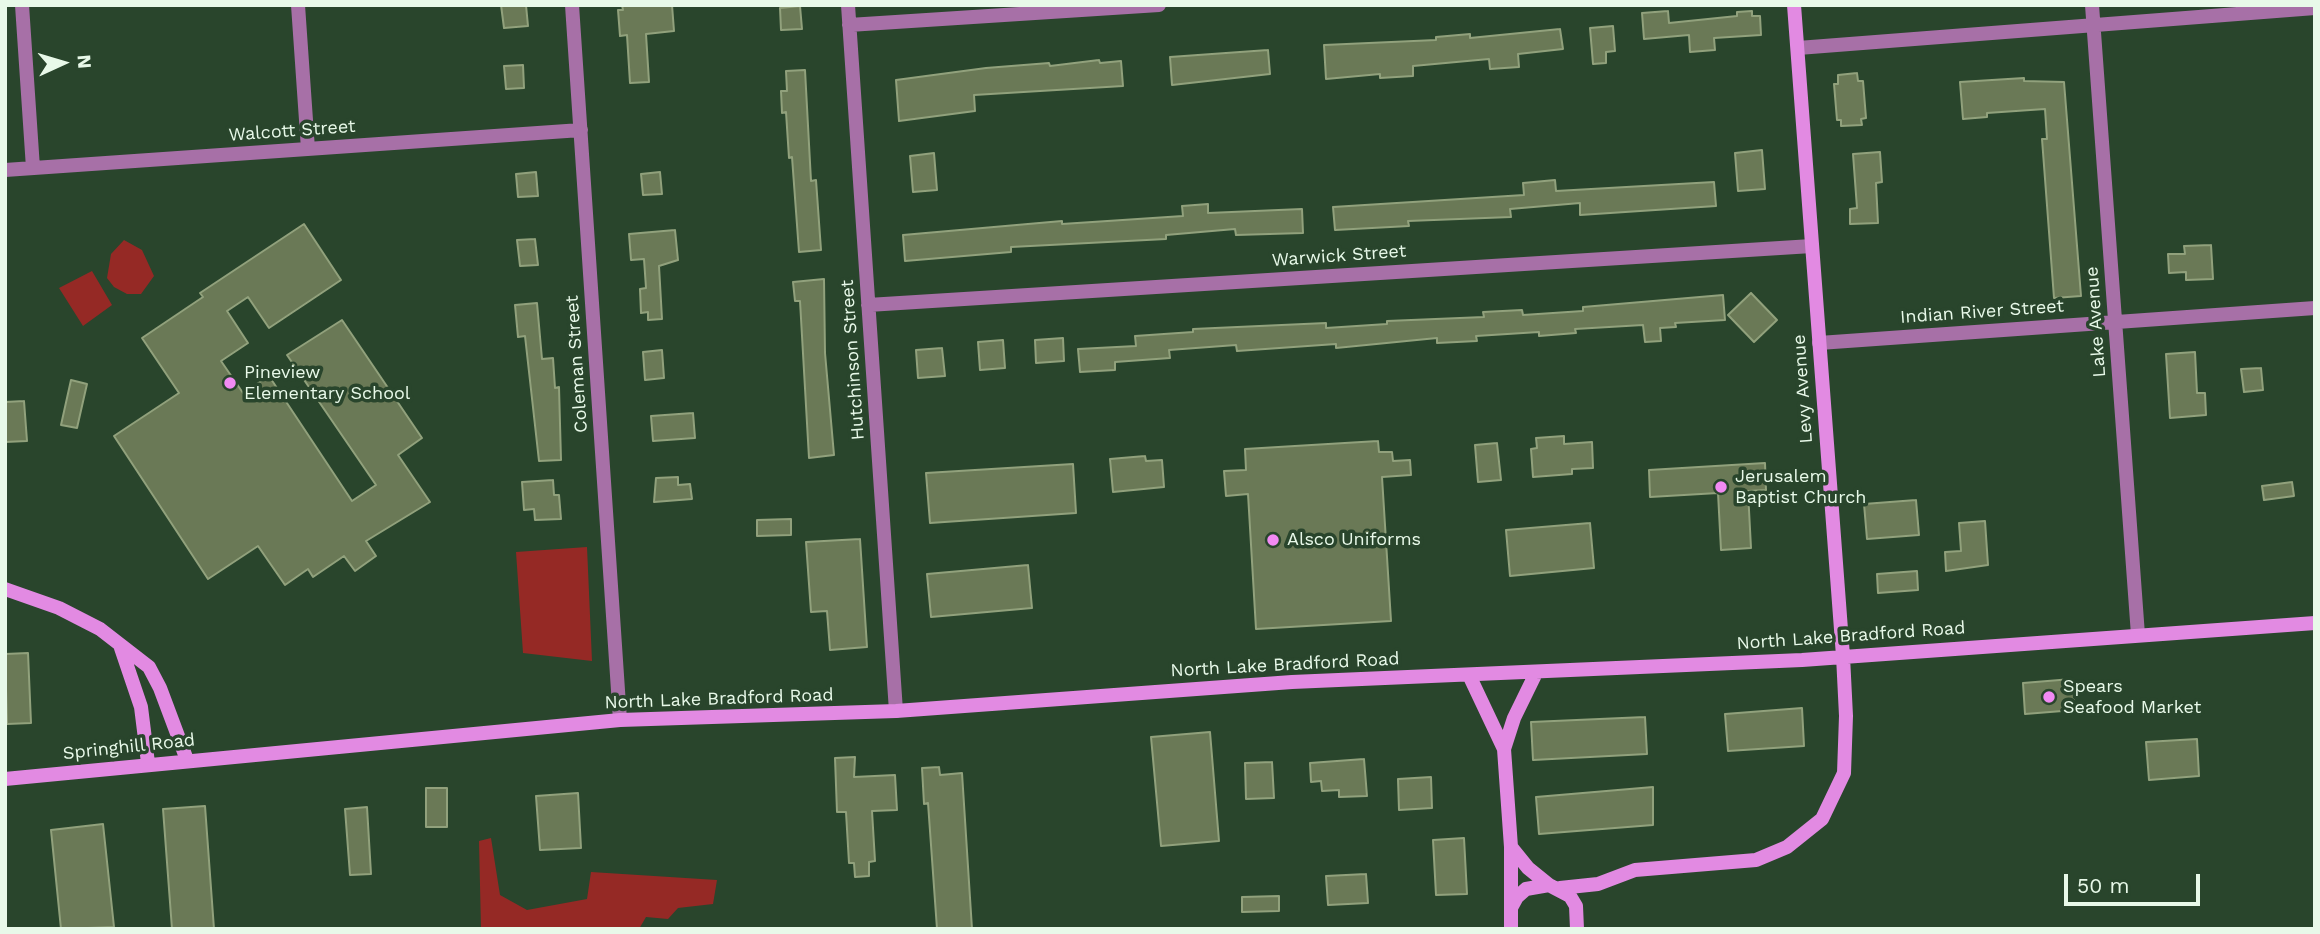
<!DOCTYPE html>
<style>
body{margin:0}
#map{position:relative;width:2320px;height:934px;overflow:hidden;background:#29452c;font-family:"Work Sans",sans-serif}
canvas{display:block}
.frame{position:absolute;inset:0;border:7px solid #e8f9e9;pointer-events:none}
.north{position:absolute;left:28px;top:28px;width:70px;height:70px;-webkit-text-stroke:5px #29452c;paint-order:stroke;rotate:86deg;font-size:19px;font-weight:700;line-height:28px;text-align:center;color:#e8f9e9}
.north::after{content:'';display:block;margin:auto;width:24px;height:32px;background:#e8f9e9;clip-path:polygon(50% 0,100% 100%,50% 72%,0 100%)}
.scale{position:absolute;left:2064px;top:874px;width:136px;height:32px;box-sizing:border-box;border:4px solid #e8f9e9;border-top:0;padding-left:9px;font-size:21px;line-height:24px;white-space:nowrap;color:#e8f9e9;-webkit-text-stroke:5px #29452c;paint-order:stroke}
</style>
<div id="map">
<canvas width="2320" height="934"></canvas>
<div class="frame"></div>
<div class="north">N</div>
<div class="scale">50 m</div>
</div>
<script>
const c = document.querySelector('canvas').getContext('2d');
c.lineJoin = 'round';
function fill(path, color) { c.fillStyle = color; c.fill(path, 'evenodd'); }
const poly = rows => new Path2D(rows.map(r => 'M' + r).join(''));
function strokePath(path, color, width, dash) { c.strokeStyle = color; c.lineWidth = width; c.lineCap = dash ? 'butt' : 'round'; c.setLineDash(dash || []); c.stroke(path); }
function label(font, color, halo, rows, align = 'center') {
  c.font = font + ' "Work Sans",sans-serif'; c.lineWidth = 7; c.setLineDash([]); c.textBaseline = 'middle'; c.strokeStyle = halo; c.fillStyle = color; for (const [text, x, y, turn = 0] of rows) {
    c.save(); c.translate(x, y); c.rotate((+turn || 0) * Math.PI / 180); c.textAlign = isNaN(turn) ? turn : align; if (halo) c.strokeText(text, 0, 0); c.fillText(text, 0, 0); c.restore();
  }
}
fill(poly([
 [124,240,142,250,154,276,141,294,127,294,114,287,107,278,111,254],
 [92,271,112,305,83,326,59,288],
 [587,547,592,661,523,653,516,552],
 [491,838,500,895,527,910,587,899,591,872,717,880,713,904,678,908,668,919,646,917,639,929,481,929,479,841]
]), '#952925');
const building = poly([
 [501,5,526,5,528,26,504,28,501,5],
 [622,5,672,5,674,31,646,34,649,82,630,83,627,35,620,36,618,10,623,10,622,5],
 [800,6,802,29,781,30,780,8,800,6],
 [1668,11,1669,23,1737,16,1737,12,1752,11,1752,16,1760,16,1761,35,1714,38,1715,50,1690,52,1689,35,1644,39,1642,13,1668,11],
 [1613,26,1615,51,1606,52,1606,63,1593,64,1590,28,1613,26],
 [1560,29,1563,49,1518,54,1519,67,1490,69,1489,59,1413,66,1413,76,1380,78,1380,74,1326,79,1324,45,1436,40,1436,37,1470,34,1470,38,1560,29],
 [1268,50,1270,74,1172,85,1170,57,1268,50],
 [1099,60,1100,63,1121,61,1123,86,974,95,975,111,899,121,896,80,986,68,1049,63,1050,66,1099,60],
 [523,65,524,88,506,89,504,66,523,65],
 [805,70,811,181,816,180,821,250,799,252,792,157,789,158,786,112,782,113,781,91,787,91,786,71,805,70],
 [1857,73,1858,81,1863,81,1866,118,1861,119,1862,125,1841,126,1841,120,1837,120,1834,84,1838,84,1838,75,1857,73],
 [2024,78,2024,81,2064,82,2081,296,2054,298,2042,139,2047,139,2045,109,1987,113,1987,117,1963,119,1960,82,2024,78],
 [1762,150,1765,189,1738,191,1735,153,1762,150],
 [1880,152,1882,182,1876,183,1878,223,1850,224,1850,209,1857,208,1853,154,1880,152],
 [934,153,937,190,913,192,910,156,934,153],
 [536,172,538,196,518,197,516,174,536,172],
 [660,172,662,194,643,195,641,174,660,172],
 [1555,180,1556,191,1714,182,1716,206,1580,215,1580,203,1510,209,1511,217,1408,221,1409,226,1335,230,1333,207,1524,195,1523,183,1555,180],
 [1208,204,1208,213,1302,209,1303,233,1236,235,1235,229,1166,235,1166,239,1011,247,1011,252,905,261,903,235,1062,221,1062,224,1183,216,1182,206,1208,204],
 [304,224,341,280,269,328,248,297,227,311,248,343,221,361,243,393,269,376,352,501,376,485,287,355,342,320,422,438,398,455,430,502,366,541,376,556,355,571,344,556,313,577,308,569,285,585,258,546,208,579,114,436,179,393,142,338,203,297,200,293,304,224],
 [675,230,678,260,659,266,662,319,648,320,648,312,641,313,640,289,646,288,644,259,631,260,629,234,675,230],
 [535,239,538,265,520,266,517,240,535,239],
 [2211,245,2213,279,2186,280,2186,272,2169,273,2168,254,2185,254,2184,246,2211,245],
 [824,279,825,353,834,455,809,458,800,301,795,301,793,282,824,279],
 [1751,293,1777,320,1754,342,1728,315,1751,293],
 [1723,295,1725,320,1675,323,1676,327,1660,328,1661,341,1645,342,1643,325,1575,329,1576,333,1539,336,1539,332,1476,336,1477,341,1437,343,1437,338,1336,348,1336,344,1237,351,1236,345,1169,350,1170,358,1115,362,1115,370,1080,372,1078,349,1136,346,1135,336,1193,332,1193,329,1326,323,1326,328,1387,324,1387,321,1484,317,1483,312,1522,310,1523,315,1583,311,1583,307,1723,295],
 [537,303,542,359,553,358,555,388,559,387,561,460,539,461,525,336,518,337,515,305,537,303],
 [1063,338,1064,361,1036,363,1035,340,1063,338],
 [1003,340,1005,368,980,370,978,342,1003,340],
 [942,348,945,376,918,378,916,350,942,348],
 [662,350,664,378,645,380,643,352,662,350],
 [2195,352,2197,393,2205,393,2206,415,2170,418,2166,354,2195,352],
 [2261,368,2263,390,2244,392,2241,369,2261,368],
 [71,380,87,384,77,428,61,425,71,380],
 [24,401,27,441,5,442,5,402,24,401],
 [693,413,695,438,653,441,651,416,693,413],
 [1564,436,1564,444,1592,442,1593,468,1572,469,1572,474,1533,477,1531,449,1537,448,1536,438,1564,436],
 [1378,441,1379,452,1392,452,1393,461,1410,460,1411,475,1382,477,1391,621,1256,629,1248,494,1226,496,1224,471,1246,470,1245,449,1378,441],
 [1497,443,1501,480,1478,482,1475,445,1497,443],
 [1145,456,1146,461,1162,460,1164,487,1113,492,1110,459,1145,456],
 [1765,463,1766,490,1748,491,1751,548,1721,550,1718,493,1650,497,1649,470,1765,463],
 [1073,464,1076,513,930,523,926,473,1073,464],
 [678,477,678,485,690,484,692,499,654,502,656,478,678,477],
 [553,480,554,495,559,495,561,519,535,520,534,509,524,510,522,482,553,480],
 [2292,482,2294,496,2264,500,2262,486,2292,482],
 [1916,500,1919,535,1867,539,1864,504,1916,500],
 [791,519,791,535,757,536,757,520,791,519],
 [1985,521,1988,565,1946,571,1945,552,1961,551,1959,523,1985,521],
 [1590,523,1594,568,1510,576,1506,530,1590,523],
 [860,539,867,647,830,650,827,611,811,612,806,542,860,539],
 [1028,565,1032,608,931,617,927,574,1028,565],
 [1917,571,1918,590,1878,593,1877,574,1917,571],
 [28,653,31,723,7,724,5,654,28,653],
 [2072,679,2075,710,2025,714,2023,683,2072,679],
 [1802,708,1804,746,1728,751,1725,714,1802,708],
 [1645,717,1647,754,1533,760,1531,722,1645,717],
 [1210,732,1219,841,1161,846,1151,737,1210,732],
 [2197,739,2199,776,2149,780,2146,742,2197,739],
 [855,757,854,777,895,775,897,810,872,811,875,861,869,862,869,876,855,877,854,863,849,863,846,812,837,812,835,758,855,757],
 [1364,759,1367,796,1339,797,1339,790,1322,791,1321,781,1311,782,1310,763,1364,759],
 [1272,762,1274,798,1246,799,1245,763,1272,762],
 [939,767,940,775,962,773,972,929,937,929,928,803,924,804,922,768,939,767],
 [1431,777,1432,808,1399,810,1398,779,1431,777],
 [1653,787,1653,825,1539,834,1536,797,1653,787],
 [426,788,447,788,447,827,426,827,426,788],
 [578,793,581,848,540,850,536,796,578,793],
 [205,806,214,929,172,929,163,809,205,806],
 [367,807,371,874,350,875,345,809,367,807],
 [103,824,114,927,61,929,51,830,103,824],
 [1464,838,1467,894,1436,895,1433,840,1464,838],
 [1366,874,1368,903,1328,905,1326,876,1366,874],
 [1279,896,1279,911,1242,912,1242,897,1279,896]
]);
fill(building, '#6a7956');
strokePath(building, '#91a17c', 2);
strokePath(poly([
 [22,5,33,168],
 [298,5,308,149],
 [572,5,620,720],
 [848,5,896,711],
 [2092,5,2138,635],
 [849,25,1159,5],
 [1798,48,2315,8],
 [5,170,581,130],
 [868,305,1812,246],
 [1819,343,2315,308]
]), '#a770a7', 14);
strokePath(poly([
 [5,589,59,608,100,629,149,667,160,688,187,760],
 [121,648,141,707,148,763],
 [1469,675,1504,749,1511,847,1511,908],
 [1504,749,1514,718,1536,673],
 [5,779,620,720,896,711,1292,682,1802,660,2315,623],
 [1511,847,1528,868,1549,885],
 [1560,888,1598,884,1635,870,1756,860,1787,847,1822,819,1844,773,1846,716,1843,656,1794,5],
 [1511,929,1511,908,1517,897,1526,889,1549,885,1570,896,1576,906,1577,929]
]), '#e28ae2', 14);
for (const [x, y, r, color] of [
 [230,383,7,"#f28af3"],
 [1721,487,7,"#f28af3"],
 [1273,540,7,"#f28af3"],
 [2049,697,7,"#f28af3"]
]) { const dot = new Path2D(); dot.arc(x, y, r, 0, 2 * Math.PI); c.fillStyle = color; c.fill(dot); strokePath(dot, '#29452c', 2.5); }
label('18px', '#e8f9e9', '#29452c', [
 ["Walcott Street",292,131,-4],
 ["Warwick Street",1339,256,-4],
 ["Indian River Street",1982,312,-4],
 ["Lake Avenue",2096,322,-94],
 ["Hutchinson Street",853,360,-94],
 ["Coleman Street",577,364,-94],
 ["Levy Avenue",1803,389,-94],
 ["North Lake Bradford Road",1851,636,-4],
 ["North Lake Bradford Road",1285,665,-3],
 ["North Lake Bradford Road",719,699,-2],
 ["Springhill Road",129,747,-6]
]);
label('18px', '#e8f9e9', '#29452c', [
 ["Pineview",244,373],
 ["Elementary School",244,394],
 ["Jerusalem",1735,477],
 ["Baptist Church",1735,498],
 ["Alsco Uniforms",1287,540],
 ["Spears",2063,687],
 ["Seafood Market",2063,708]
], 'left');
</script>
